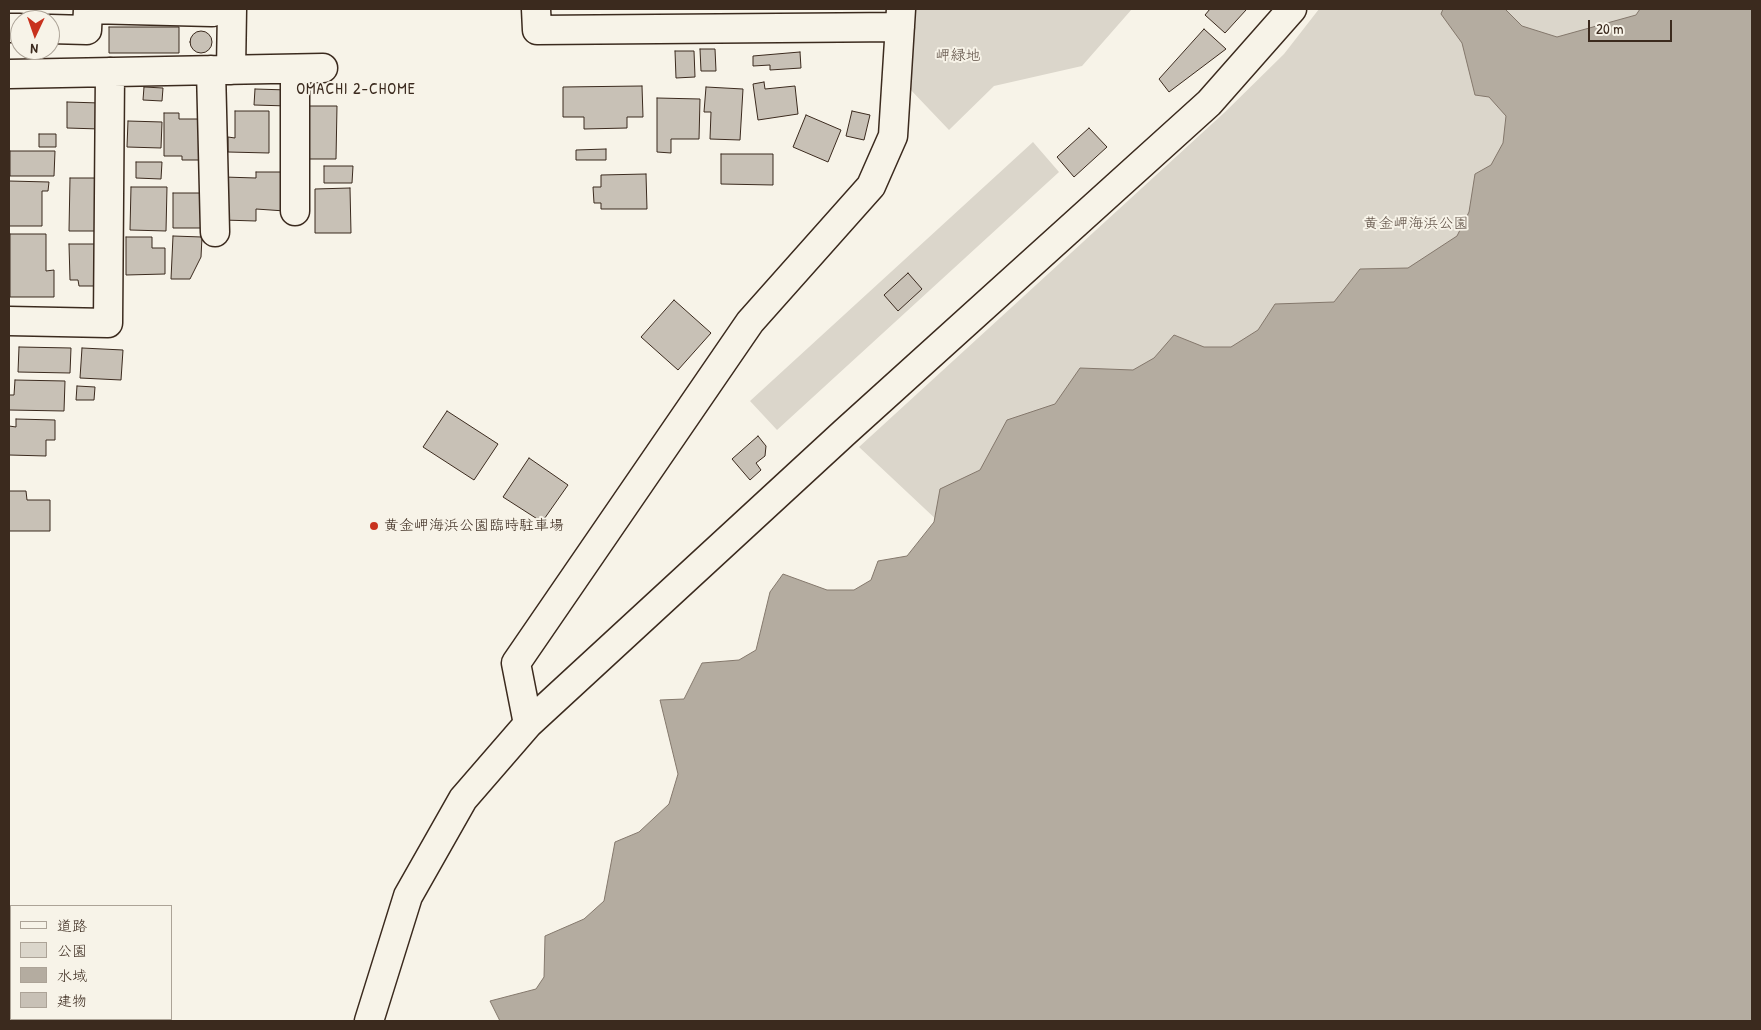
<!DOCTYPE html>
<meta charset="utf-8">
<style>
body{margin:0}
#map{position:relative;width:1761px;height:1030px;overflow:hidden;background:#f7f3e8;font-family:"Patrick Hand","Klee One",sans-serif}
canvas{display:block}
.frame{position:absolute;inset:0;border:10px solid #3b2a1e;pointer-events:none}
.legend{position:absolute;left:10px;top:905px;width:162px;height:115px;box-sizing:border-box;background:#f7f3e8;border:1px solid #aca397;margin:0;padding:6px 9px;list-style:none;font-size:15px;color:#3b2a1e}
.legend li{display:flex;align-items:center;gap:10px;height:25px}
.legend b{width:25px;border:1px solid #aca397}
.north{position:absolute;left:10px;top:10px;width:50px;height:50px;box-sizing:border-box;background:#f7f3e8;border:1px solid #aca397;border-radius:50%;rotate:183deg;font-size:14px;font-weight:700;line-height:20px;text-align:center;color:#3b2a1e}
.north::after{content:'';display:block;margin:auto;width:18px;height:22px;background:#c8321e;clip-path:polygon(50% 0,100% 100%,50% 72%,0 100%)}
.scale{position:absolute;left:1588px;top:20px;width:84px;height:22px;box-sizing:border-box;border:2px solid #3b2a1e;border-top:0;padding-left:6px;font-size:15px;line-height:18px;white-space:nowrap;color:#3b2a1e;-webkit-text-stroke:4px #f7f3e8;paint-order:stroke}
</style>
<div id="map">
<canvas width="1761" height="1030"></canvas>
<div class="frame"></div>
<ul class="legend">
<li><b style="height:6px;background:#f7f3e8"></b>道路</li>
<li><b style="height:14px;background:#dbd6cb"></b>公園</li>
<li><b style="height:14px;background:#b4aca0"></b>水域</li>
<li><b style="height:14px;background:#c8c1b6"></b>建物</li>
</ul>
<div class="north">N</div>
<div class="scale">20 m</div>
</div>
<script>
const c = document.querySelector('canvas').getContext('2d');
c.lineJoin = 'round';
function fill(path, color) { c.fillStyle = color; c.fill(path, 'evenodd'); }
const poly = rows => new Path2D(rows.map(r => 'M' + r).join(''));
function strokePath(path, color, width, dash) { c.strokeStyle = color; c.lineWidth = width; c.lineCap = dash ? 'butt' : 'round'; c.setLineDash(dash || []); c.stroke(path); }
function label(font, color, halo, rows, align = 'center') {
  c.font = font + ' "Patrick Hand","Klee One",sans-serif'; c.lineWidth = 4; c.setLineDash([]); c.textBaseline = 'middle'; c.strokeStyle = halo; c.fillStyle = color; for (const [text, x, y, turn = 0] of rows) {
    c.save(); c.translate(x, y); c.rotate((+turn || 0) * Math.PI / 180); c.textAlign = isNaN(turn) ? turn : align; if (halo) c.strokeText(text, 0, 0); c.fillText(text, 0, 0); c.restore();
  }
}
fill(poly([
 [914,9,1132,9,1082,66,994,86,949,130,908,87],
 [1319,9,1752,9,1021,599,859,447,1225,112,1284,54],
 [1033,142,1059,172,777,430,750,401]
]), '#dbd6cb');
const water = poly([
 [1443,9,1505,9,1522,26,1557,37,1636,15,1640,9,1752,9,1752,1021,500,1021,490,1001,536,989,544,977,545,936,584,919,604,901,615,842,639,832,669,804,678,774,660,700,684,699,702,663,739,660,756,650,770,592,783,574,827,590,854,590,871,580,878,561,907,556,934,522,940,489,980,470,1007,420,1055,404,1080,368,1133,370,1154,358,1174,335,1204,347,1231,347,1258,330,1275,304,1334,302,1360,269,1408,268,1457,236,1469,212,1475,174,1491,165,1503,143,1506,116,1489,97,1475,95,1462,43,1441,14,1443,9]
]);
fill(water, '#b4aca0');
strokePath(water, '#84786c', 1);
const building = poly([
 [1210,9,1245,9,1246,10,1225,33,1205,15,1210,9],
 [109,27,179,27,179,53,109,53,109,27],
 [1204,29,1226,49,1169,92,1159,79,1204,29],
 '190 42a11 11 0 1 1 22 0a11 11 0 1 1-22 0Z',
 [700,49,715,49,716,71,701,71,700,49],
 [675,51,694,51,695,77,676,78,675,51],
 [800,52,801,68,770,70,770,65,753,66,753,56,800,52],
 [764,82,765,89,795,86,798,114,758,120,753,84,764,82],
 [642,86,643,117,627,117,627,128,584,129,584,117,563,117,563,87,642,86],
 [144,87,163,88,162,101,143,100,144,87],
 [706,87,743,89,740,140,710,139,711,112,704,112,706,87],
 [255,89,288,90,288,106,254,105,255,89],
 [657,98,700,99,699,139,671,139,671,153,657,152,657,98],
 [67,102,100,103,100,129,67,128,67,102],
 [305,106,337,106,336,159,305,159,305,106],
 [235,111,269,111,269,153,228,152,228,137,235,138,235,111],
 [852,111,870,115,864,140,846,136,852,111],
 [164,113,179,113,179,119,203,119,203,160,182,160,182,156,164,156,164,113],
 [806,115,841,130,828,162,793,147,806,115],
 [128,121,162,122,161,148,127,147,128,121],
 [1089,128,1107,147,1074,177,1057,157,1089,128],
 [39,134,56,134,56,147,39,147,39,134],
 [606,149,606,160,576,160,576,150,606,149],
 [10,151,55,151,54,176,10,176,10,151],
 [721,154,773,154,773,185,721,184,721,154],
 [136,162,162,162,161,179,136,178,136,162],
 [324,166,353,166,352,183,324,183,324,166],
 [256,172,286,172,285,211,256,209,256,221,223,220,224,177,256,178,256,172],
 [646,174,647,209,601,209,601,203,594,203,593,187,601,187,601,175,646,174],
 [70,178,102,178,101,231,69,231,70,178],
 [9,181,49,182,48,191,42,191,42,226,9,226,9,181],
 [131,187,167,187,166,231,130,230,131,187],
 [350,188,351,233,315,233,315,189,350,188],
 [173,193,207,193,206,228,173,228,173,193],
 [10,234,46,234,46,271,54,270,54,297,10,297,10,234],
 [173,236,202,237,201,257,190,279,171,279,173,236],
 [126,237,152,237,152,248,165,248,165,274,126,275,126,237],
 [69,244,103,244,95,286,79,286,78,280,70,280,69,244],
 [908,273,922,289,898,311,884,295,908,273],
 [674,300,711,333,678,370,641,337,674,300],
 [19,347,71,348,70,373,18,372,19,347],
 [82,348,123,350,121,380,80,378,82,348],
 [15,380,65,381,64,411,9,410,9,395,14,395,15,380],
 [77,386,95,387,94,400,76,400,77,386],
 [447,411,498,444,474,480,423,447,447,411],
 [16,419,55,420,55,440,46,440,46,456,9,455,9,426,16,427,16,419],
 [758,436,766,446,765,456,756,463,761,470,750,480,732,459,758,436],
 [529,458,568,485,542,522,503,497,529,458],
 [9,491,26,491,27,500,50,500,50,531,9,531,9,491]
]);
fill(building, '#c8c1b6');
strokePath(building, '#3b2a1e', 1);
const minor = poly([
 [536,9,537,30,900,27],
 [9,28,20,28],
 [50,29,87,30,88,9,212,12,212,9],
 [295,69,295,211],
 [211,70,215,232],
 [231,70,232,9],
 [9,74,323,68],
 [9,321,108,323,110,72],
 [528,724,516,663,750,322,871,186,893,136,901,9],
 [369,1021,408,896,463,799,528,724,845,432,1209,103,1292,9]
]);
strokePath(minor, '#3b2a1e', 31);
strokePath(minor, '#f7f3e8', 28);
for (const [x, y, r, color] of [
 [374,526,5,"#c8321e"]
]) { const dot = new Path2D(); dot.arc(x, y, r, 0, 2 * Math.PI); c.fillStyle = color; c.fill(dot); strokePath(dot, '#f7f3e8', 2); }
label('15px', '#5b4c41', '#f7f3e8', [
 ["岬緑地",958,56],
 ["黄金岬海浜公園",1416,224]
]);
label('15px', '#3b2a1e', '#f7f3e8', [
 ["黄金岬海浜公園臨時駐車場",384,526]
], 'left');
c.letterSpacing = '1px';
label('16px', '#3b2a1e', '#f7f3e8', [
 ["OMACHI 2-CHOME",356,90]
]);
c.letterSpacing = '0px';
</script>
